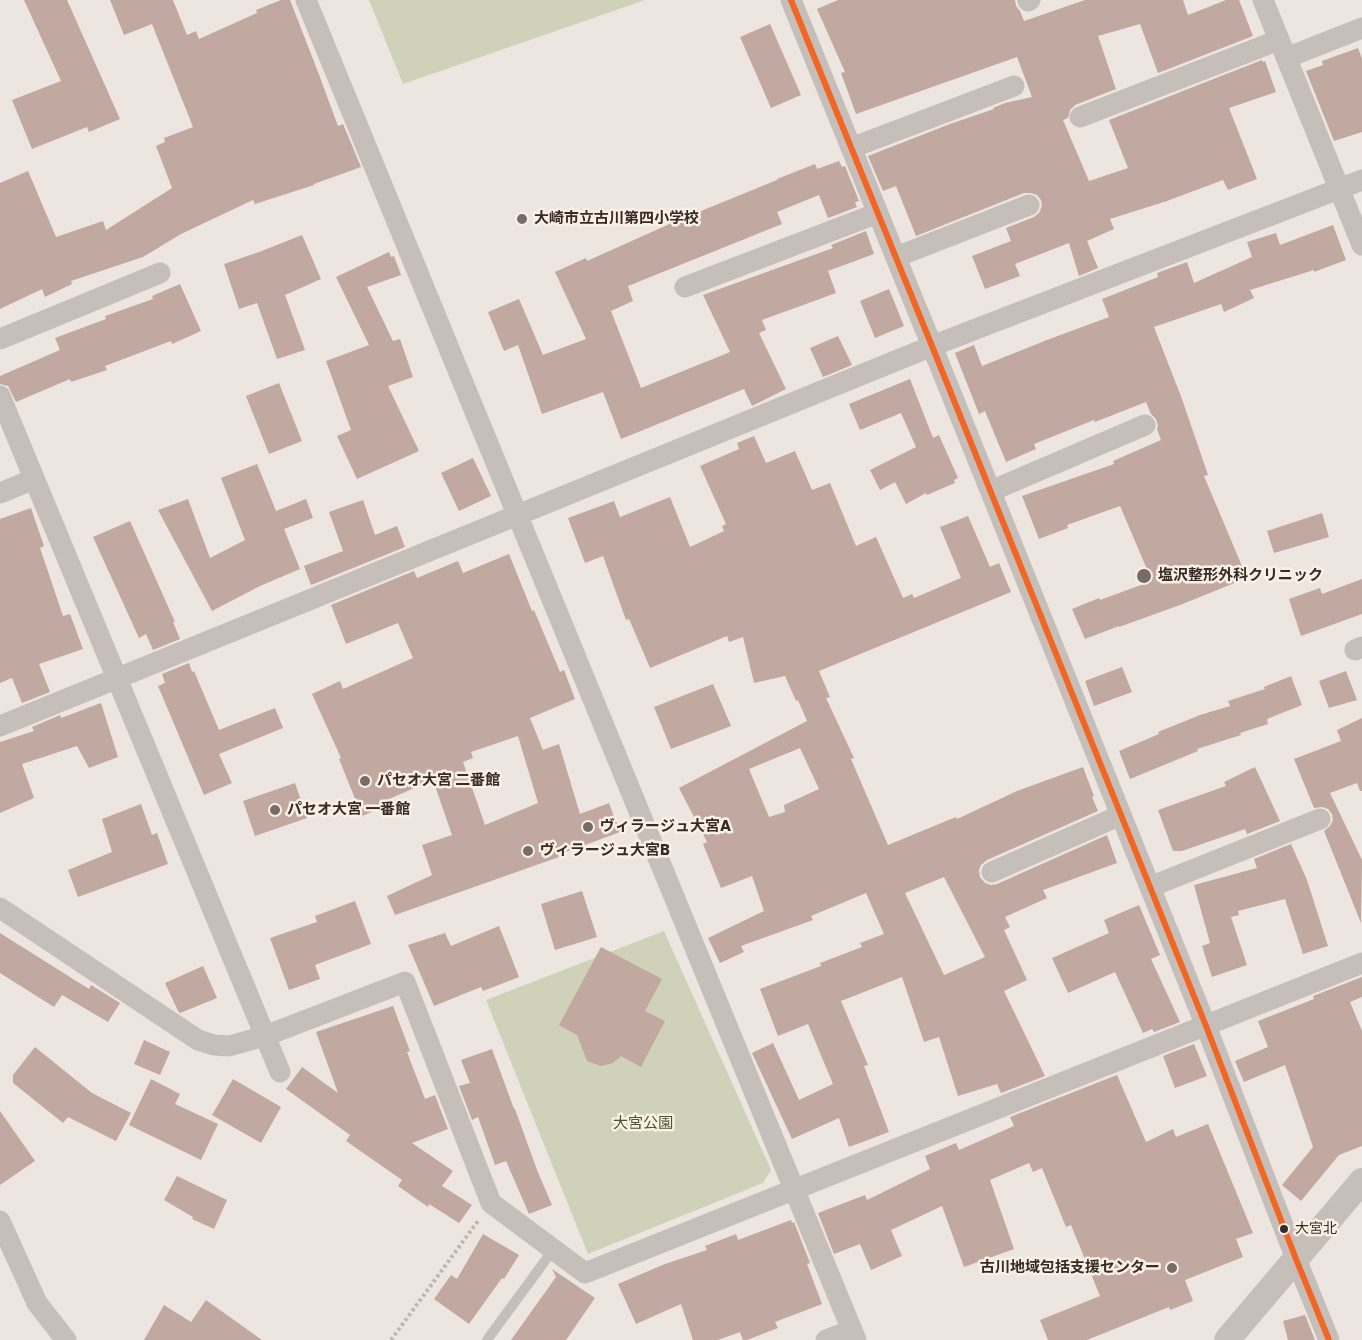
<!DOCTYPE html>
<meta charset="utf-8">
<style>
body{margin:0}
canvas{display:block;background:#ede6e0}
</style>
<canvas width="1362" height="1340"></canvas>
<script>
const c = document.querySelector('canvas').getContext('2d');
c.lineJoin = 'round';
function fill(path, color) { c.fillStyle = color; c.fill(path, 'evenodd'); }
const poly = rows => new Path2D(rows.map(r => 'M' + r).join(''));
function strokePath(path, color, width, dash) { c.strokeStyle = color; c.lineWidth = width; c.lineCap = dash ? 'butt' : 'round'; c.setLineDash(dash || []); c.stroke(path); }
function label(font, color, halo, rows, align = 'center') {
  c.font = font + ' Poppins,"Noto Sans JP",sans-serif'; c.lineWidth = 5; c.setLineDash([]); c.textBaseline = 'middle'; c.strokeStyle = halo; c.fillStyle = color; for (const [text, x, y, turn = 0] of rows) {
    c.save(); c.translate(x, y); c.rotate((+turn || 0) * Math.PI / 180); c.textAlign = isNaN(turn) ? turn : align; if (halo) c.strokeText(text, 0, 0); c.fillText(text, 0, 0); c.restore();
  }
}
fill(poly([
 [369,0,645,0,403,84],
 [664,931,771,1170,763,1183,588,1254,486,1000]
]), '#cfd2b9');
fill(poly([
 [24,0,67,0,120,119,89,132,87,127,32,149,12,100,61,81],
 [110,0,173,0,187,35,196,31,199,39,257,13,256,10,281,0,290,0,318,72,338,126,343,124,361,167,314,184,314,185,255,204,253,200,181,234,143,257,71,281,72,284,45,297,42,289,0,309,0,183,28,171,56,237,103,221,106,230,172,188,156,146,165,142,164,138,193,127,152,24,124,35],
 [838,0,1015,0,1016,6,1020,11,1024,21,1085,0,1183,0,1188,15,1226,0,1239,0,1253,36,1158,73,1140,24,1098,36,1116,89,1075,105,1070,110,1068,118,1063,120,1089,181,1128,168,1109,120,1262,60,1263,62,1265,61,1276,92,1229,108,1257,179,1228,190,1223,180,1167,201,1110,219,1114,229,1087,241,1098,268,1079,276,1069,243,1015,264,1020,276,985,289,972,256,1011,241,1006,228,1034,217,1039,213,1042,206,1041,200,1037,195,1031,193,1024,193,916,236,896,186,883,191,868,156,950,124,994,109,993,108,1005,103,1032,97,1017,57,856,114,841,73,845,72,817,9],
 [770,24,801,95,771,108,740,37],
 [1358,48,1362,59,1362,132,1334,141,1306,71,1323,65,1322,61],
 [839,161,842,167,845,166,859,201,855,202,857,207,828,218,819,195,777,212,782,224,628,286,633,301,611,311,641,388,730,352,703,295,833,248,831,245,866,231,874,254,828,271,836,293,762,320,766,330,759,333,786,389,752,406,744,389,621,439,603,392,542,414,518,345,504,351,488,312,519,299,543,355,586,339,555,272,586,258,587,261,674,222,777,180,777,179,815,164,817,169],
 [1333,225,1346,260,1314,272,1314,270,1250,290,1254,298,1224,312,1221,304,1154,327,1182,399,1208,475,1204,476,1247,578,1180,605,1119,627,1119,626,1085,639,1072,609,1099,598,1100,600,1152,581,1120,506,1067,525,1068,528,1039,539,1022,496,1114,464,1113,461,1161,440,1157,429,1158,426,1156,419,1151,414,1146,402,1095,422,1094,420,1034,444,1036,449,1006,462,985,411,979,414,955,353,974,345,982,366,1047,340,1109,317,1102,299,1158,277,1157,273,1187,262,1194,283,1252,257,1247,242,1276,233,1280,245],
 [302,235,321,279,285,295,305,350,277,359,257,303,239,309,224,264,259,252],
 [389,252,391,257,394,256,401,275,367,287,393,341,400,339,413,377,388,386,419,451,357,479,337,436,351,430,326,361,369,345,336,277],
 [180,284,201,331,172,344,171,341,105,366,107,370,71,382,70,379,16,402,8,386,0,384,0,376,60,350,55,338,106,319,105,316,153,299,152,296],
 [889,289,904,326,875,338,860,301],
 [838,336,852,365,823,377,810,348],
 [910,379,933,438,939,435,958,478,954,480,955,483,927,495,926,493,906,504,895,482,880,490,870,470,916,447,901,413,860,430,849,404],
 [279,383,302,441,269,454,246,396],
 [754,436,766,463,795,451,812,490,830,483,856,546,876,537,903,598,912,594,914,598,961,578,940,527,968,516,990,567,999,563,1011,592,819,671,830,697,826,698,854,758,851,759,888,845,956,817,957,819,1017,791,1083,767,1094,796,1092,797,1098,811,987,860,981,865,979,870,980,877,985,883,991,885,997,884,1107,835,1117,863,1043,890,1047,898,1005,917,1010,927,1004,930,1027,980,1004,991,1045,1076,1001,1093,997,1084,958,1096,939,1037,924,1042,902,977,841,1001,868,1065,864,1066,889,1132,849,1147,839,1118,792,1139,752,1053,773,1043,799,1100,833,1084,808,1024,778,1036,760,989,821,966,820,963,862,947,860,943,884,934,866,893,811,916,813,920,741,946,744,952,720,963,708,938,764,911,752,876,721,888,703,844,707,842,679,788,807,721,798,700,796,701,785,676,754,683,743,637,729,642,727,636,650,668,629,619,626,620,603,556,585,563,568,518,614,501,620,517,670,497,690,547,724,531,722,526,726,524,700,466,739,449,737,443],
 [800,748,819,789,784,805,785,812,769,817,749,769],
 [944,877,985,957,944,975,905,893],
 [473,458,491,496,459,511,441,473],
 [257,464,276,511,306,499,313,518,284,529,300,569,260,586,212,611,158,510,188,499,210,558,245,540,221,478],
 [363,500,375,535,397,526,405,547,311,585,304,566,343,551,329,512],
 [31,508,44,546,40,548,63,616,70,614,83,649,39,664,50,692,22,703,12,678,0,683,0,519],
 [1322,513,1329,537,1274,553,1267,531],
 [130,521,175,622,173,622,180,639,153,650,146,634,139,638,93,537],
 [509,554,532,611,534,610,560,672,564,670,575,699,530,718,543,750,559,744,580,814,609,803,620,832,558,855,559,857,395,915,387,896,432,875,422,845,452,835,433,780,389,799,391,804,362,816,339,759,341,758,312,694,340,681,343,689,413,658,398,623,346,644,331,605,414,571,417,578,458,561,463,573],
 [518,736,538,803,485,825,463,762,473,758,471,752],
 [1362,579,1362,614,1301,636,1289,599,1320,588,1322,594],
 [189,663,192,672,194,671,219,730,275,708,283,728,219,754,232,783,204,795,158,686,165,683,162,674],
 [1122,667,1132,692,1094,706,1085,681],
 [1346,671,1357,700,1329,708,1319,681],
 [1291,676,1302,705,1267,719,1268,724,1240,733,1241,735,1197,749,1198,751,1130,779,1119,751,1159,734,1158,732,1200,715,1230,706,1228,701,1265,689,1264,687],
 [713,684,731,726,671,749,654,707],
 [101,703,118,757,89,768,77,746,22,764,34,798,0,813,0,742,34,731,32,727,60,715,61,718],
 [1362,718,1362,791,1360,791,1357,783,1330,793,1362,860,1361,923,1324,831,1330,826,1333,820,1332,814,1328,809,1322,807,1314,808,1294,759,1341,741,1337,730],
 [1255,767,1280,821,1247,834,1245,829,1182,851,1173,851,1158,810,1226,786,1224,782],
 [295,783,307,818,255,836,243,801],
 [141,804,152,835,157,833,168,864,78,897,68,870,112,852,102,819],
 [1291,844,1307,880,1328,946,1303,954,1285,899,1238,911,1239,915,1231,917,1247,965,1212,977,1202,946,1210,943,1194,885,1257,868,1254,859],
 [582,891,597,937,555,950,541,904],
 [355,901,371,944,315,965,320,979,289,990,270,938,317,922,315,916],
 [1139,905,1160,955,1151,959,1180,1022,1154,1032,1152,1029,1143,1033,1115,972,1068,993,1052,958,1109,933,1104,920],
 [499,926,519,977,483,991,481,987,434,1006,408,945,445,933,451,946],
 [0,933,89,989,91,985,120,1003,108,1022,62,995,54,1007,0,973],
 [601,947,662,979,645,1011,665,1021,641,1067,621,1056,613,1063,601,1066,587,1061,577,1035,559,1025],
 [203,966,217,998,180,1013,178,1011,165,983],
 [1362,977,1362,997,1350,1002,1362,1031,1362,1146,1339,1155,1301,1201,1282,1185,1313,1147,1285,1065,1244,1082,1235,1061,1268,1047,1258,1021,1314,999,1313,996],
 [393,1006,410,1051,407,1052,425,1099,435,1095,448,1129,412,1143,453,1171,442,1186,472,1205,459,1223,429,1204,428,1207,398,1186,402,1180,346,1141,350,1135,286,1089,302,1067,338,1093,316,1032],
 [144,1040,170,1052,160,1075,134,1064],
 [1194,1044,1207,1076,1175,1088,1163,1056],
 [35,1047,92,1093,131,1113,116,1141,68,1117,63,1123,13,1083,13,1075],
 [492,1049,514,1109,515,1109,537,1170,552,1205,529,1214,506,1161,495,1165,478,1117,472,1120,459,1086,470,1083,461,1060],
 [1117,1075,1146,1142,1173,1129,1176,1137,1208,1124,1253,1233,1236,1239,1243,1257,1185,1280,1193,1301,1170,1310,1169,1307,1087,1340,1048,1340,1040,1320,1100,1296,1071,1225,1066,1227,1042,1168,1033,1172,1029,1163,990,1180,1014,1249,964,1267,942,1206,891,1230,902,1256,871,1270,860,1244,834,1254,818,1213,865,1195,867,1200,930,1169,925,1156,956,1143,959,1150,1014,1126,1010,1117],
 [151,1079,180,1094,175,1104,218,1124,201,1160,129,1125],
 [233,1079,281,1107,261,1143,212,1115],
 [0,1111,35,1161,0,1185],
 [177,1176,227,1200,214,1229,192,1219,193,1217,164,1200],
 [791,1220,792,1223,794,1222,810,1263,807,1264,822,1304,775,1322,778,1328,747,1340,743,1340,740,1332,718,1340,693,1340,681,1304,636,1324,618,1284,665,1264,707,1250,705,1246,736,1234,738,1240],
 [483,1234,519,1255,504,1279,502,1278,469,1324,434,1299,451,1275,457,1279],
 [552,1269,595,1298,566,1340,511,1340,556,1277],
 [206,1300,262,1340,144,1340,164,1305,191,1322],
 [1305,1315,1315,1340,1288,1340,1283,1321]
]), '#c1a8a0');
strokePath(poly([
 [391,1340,478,1221]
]), '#beb6b1', 4, [3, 3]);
strokePath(poly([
 [487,1340,553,1250]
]), '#c6beb8', 10);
strokePath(poly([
 [306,0,856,1340],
 [791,0,932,346,1206,1026,1296,1259,1329,1340],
 [1263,0,1362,245],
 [1028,1,1030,0],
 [1286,58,1362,28],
 [1080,117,1279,40],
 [851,148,1014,86],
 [896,257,1029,205],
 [685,287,878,213],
 [0,339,160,273],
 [0,396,280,1072],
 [991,491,1145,425],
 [0,493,34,479],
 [1355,650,1362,647],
 [0,726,932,346,1362,180],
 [992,872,1121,815],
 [1150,887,1320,819],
 [0,908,198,1040,214,1045,229,1046,265,1036,405,982,491,1203,585,1273,1362,963],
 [0,1221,37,1303,66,1340],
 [826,1340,852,1330]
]), '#c6beb8', 21);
strokePath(poly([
 [1227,1340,1362,1181]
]), '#c6beb8', 26);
strokePath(poly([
 [791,0,932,346,1206,1026,1296,1259,1329,1340]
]), '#f26522', 6);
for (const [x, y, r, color] of [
 [522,219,6,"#776c68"],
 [1144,576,8,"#776c68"],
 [365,781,6,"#776c68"],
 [275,810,6,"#776c68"],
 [588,827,6,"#776c68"],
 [528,851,6,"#776c68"],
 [1284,1229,5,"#372b27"],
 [1172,1268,6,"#776c68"]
]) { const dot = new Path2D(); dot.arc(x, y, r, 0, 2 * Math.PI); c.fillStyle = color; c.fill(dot); strokePath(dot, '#faf0e6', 2); }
label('14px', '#372b27', '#faf0e6', [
 ["大宮北",1295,1229]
], 'left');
label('bold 15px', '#372b27', '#faf0e6', [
 ["大崎市立古川第四小学校",534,219],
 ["塩沢整形外科クリニック",1158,576],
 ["パセオ大宮 二番館",377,781],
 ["パセオ大宮 一番館",287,810],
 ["ヴィラージュ大宮A",600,827],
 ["ヴィラージュ大宮B",540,851],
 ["古川地域包括支援センター",1160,1268,"right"]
], 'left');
label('15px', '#485629', '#faf0e6', [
 ["大宮公園",643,1124]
]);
</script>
